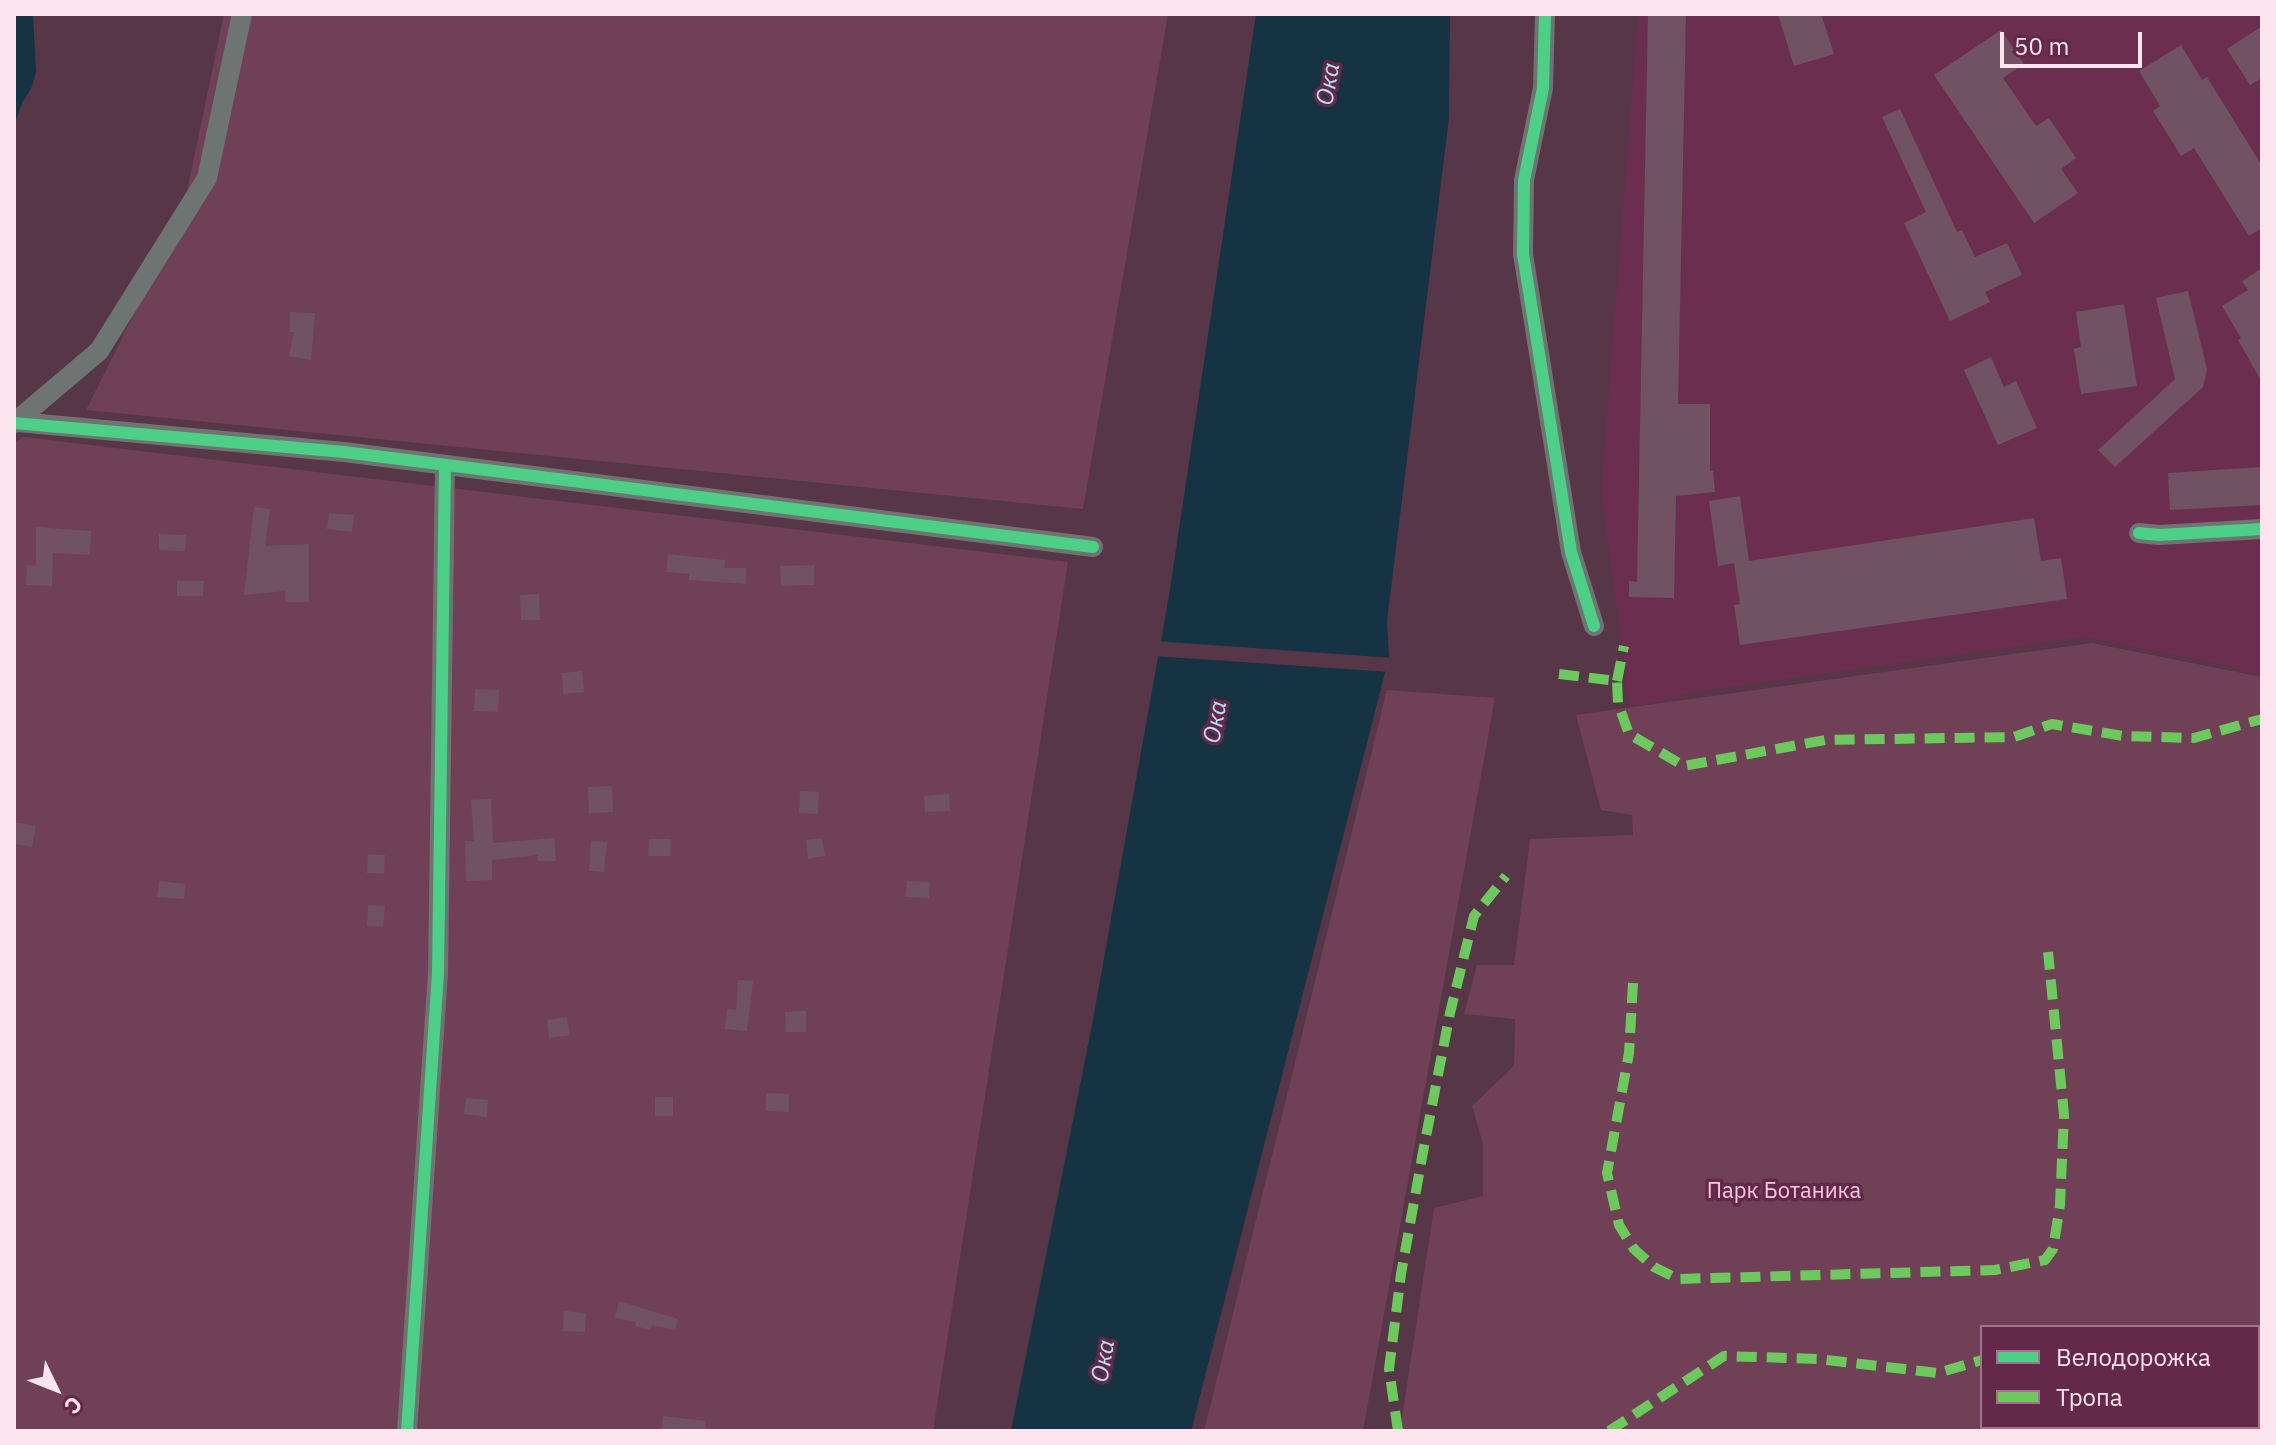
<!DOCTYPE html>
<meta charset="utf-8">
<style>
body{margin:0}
#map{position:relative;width:2276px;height:1445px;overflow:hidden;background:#573647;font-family:"IBM Plex Sans",sans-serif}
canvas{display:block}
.frame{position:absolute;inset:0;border:16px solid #fbe4ed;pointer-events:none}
.legend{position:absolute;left:1980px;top:1325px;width:280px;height:104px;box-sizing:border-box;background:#642948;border:2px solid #a0748a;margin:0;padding:10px 14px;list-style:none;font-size:24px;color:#fbe4ed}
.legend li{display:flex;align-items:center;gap:16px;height:40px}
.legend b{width:40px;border:2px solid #a0748a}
.north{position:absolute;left:16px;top:1349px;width:80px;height:80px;-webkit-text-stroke:6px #642948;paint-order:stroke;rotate:133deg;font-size:22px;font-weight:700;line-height:32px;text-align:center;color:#fbe4ed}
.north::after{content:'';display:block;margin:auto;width:28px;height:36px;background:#fbe4ed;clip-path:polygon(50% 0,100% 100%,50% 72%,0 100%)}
.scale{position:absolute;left:2000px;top:32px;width:142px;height:36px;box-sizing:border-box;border:4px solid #fbe4ed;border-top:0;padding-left:10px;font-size:24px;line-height:28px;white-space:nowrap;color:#fbe4ed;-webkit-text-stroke:6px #642948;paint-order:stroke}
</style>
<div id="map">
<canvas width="2276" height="1445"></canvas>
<div class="frame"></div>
<ul class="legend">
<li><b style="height:10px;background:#4dcf88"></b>Велодорожка</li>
<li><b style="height:10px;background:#6dc95d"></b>Тропа</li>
</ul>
<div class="north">С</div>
<div class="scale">50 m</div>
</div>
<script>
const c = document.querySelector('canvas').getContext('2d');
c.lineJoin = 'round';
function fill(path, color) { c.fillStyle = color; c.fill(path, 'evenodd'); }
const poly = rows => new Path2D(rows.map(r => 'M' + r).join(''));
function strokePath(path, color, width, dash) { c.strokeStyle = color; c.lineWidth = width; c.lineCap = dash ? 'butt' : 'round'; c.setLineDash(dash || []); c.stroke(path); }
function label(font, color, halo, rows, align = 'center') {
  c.font = font + ' "IBM Plex Sans",sans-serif'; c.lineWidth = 7; c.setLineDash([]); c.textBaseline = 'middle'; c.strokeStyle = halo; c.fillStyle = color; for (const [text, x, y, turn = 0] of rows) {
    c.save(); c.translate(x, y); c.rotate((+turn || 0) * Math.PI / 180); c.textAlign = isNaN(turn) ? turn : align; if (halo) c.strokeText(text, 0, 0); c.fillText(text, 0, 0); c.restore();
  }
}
fill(poly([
 [1638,14,2262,14,2262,678,2221,664,2083,637,1695,692,1630,708,1601,491]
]), '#6c2e4f');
fill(poly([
 [224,14,1168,14,1083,509,86,410,181,220],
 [24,437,1068,562,933,1431,14,1431,14,443],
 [2092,643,2262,677,2262,1431,1400,1431,1434,1208,1483,1196,1483,1144,1472,1106,1514,1066,1515,1019,1464,1014,1477,965,1514,965,1530,839,1633,835,1632,815,1601,810,1576,715],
 [2258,1327,2258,1427,1982,1427,1982,1327],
 [1387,690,1495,698,1363,1431,1204,1431]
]), '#704057');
fill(poly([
 [14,14,33,14,36,72,31,89,22,103,14,126],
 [1256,14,1450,14,1449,118,1387,621,1389,657,1191,1431,1011,1431,1092,1025,1169,596]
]), '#153342');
fill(poly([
 [1155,641,1393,658,1390,672,1153,656]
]), '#573647');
fill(poly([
 [1648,14,1686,14,1678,404,1710,404,1710,471,1713,471,1715,492,1676,496,1674,598,1629,597,1629,581,1637,582],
 [1778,14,1821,14,1834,54,1794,66],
 [2262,26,2262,78,2250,85,2227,49],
 [2001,30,2024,64,2003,78,2036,126,2049,118,2076,158,2061,169,2078,193,2034,223,1934,75],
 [2181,45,2202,80,2207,77,2262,166,2262,228,2249,236,2194,148,2181,156,2153,111,2160,106,2139,71],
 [1900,109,1957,232,1962,230,1975,257,2007,243,2022,275,1985,292,1990,302,1950,321,1904,223,1926,212,1882,117],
 [2262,268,2262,382,2238,340,2241,338,2222,306,2248,290,2242,281],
 [2188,291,2207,369,2203,387,2115,467,2098,450,2175,379,2156,298],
 [2124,304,2137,386,2081,394,2074,349,2081,347,2076,312],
 [290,312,315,313,311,360,289,356,294,332,290,332],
 [1991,357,2004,387,2016,381,2037,428,1998,445,1964,370],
 [2262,467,2262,505,2170,510,2168,473],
 [1740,496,1749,561,2034,518,2041,561,2061,558,2067,599,1740,645,1734,605,1740,604,1734,563,1718,566,1709,501],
 [254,507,270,509,265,546,309,544,309,602,285,602,285,591,244,595],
 [329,513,354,515,352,532,327,529],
 [36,527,91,531,90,555,53,553,52,586,26,585,27,565,36,566],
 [159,534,186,535,185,551,159,550],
 [668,554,725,560,724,568,746,568,746,584,689,580,689,574,666,572],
 [814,565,814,585,781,586,780,566],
 [177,581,204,581,203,596,177,596],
 [539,594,540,620,521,620,520,595],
 [582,671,584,692,563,694,562,673],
 [475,689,499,690,498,712,474,711],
 [612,786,613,812,589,813,588,787],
 [800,791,819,792,818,814,799,813],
 [949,794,950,811,925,812,924,796],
 [491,799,493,843,554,838,556,861,538,861,538,855,492,860,492,880,466,881,465,841,474,841,471,800],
 [14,822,36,826,32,847,14,844],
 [822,838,825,856,808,859,806,840],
 [649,839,671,839,670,856,648,856],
 [591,841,607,842,604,872,589,871],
 [368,854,385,855,384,874,367,873],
 [159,881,185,884,184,899,157,897],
 [907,881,930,882,929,898,905,897],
 [368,905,385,906,383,927,367,926],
 [738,980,753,981,747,1031,725,1029,727,1009,736,1010],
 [806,1011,806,1032,786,1032,785,1012],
 [567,1017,570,1035,549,1038,547,1020],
 [766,1093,789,1094,789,1112,766,1111],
 [655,1097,673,1097,673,1116,655,1116],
 [466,1098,488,1100,487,1117,464,1114],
 [619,1301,678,1319,675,1330,652,1325,650,1330,635,1326,636,1322,615,1318],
 [564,1311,586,1313,585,1332,563,1331],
 [663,1416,706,1421,705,1431,661,1431]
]), '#705262');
strokePath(poly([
 [1545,14,1543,88,1524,180,1523,254,1571,552,1594,626],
 [18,422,344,452,1093,547],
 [14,423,99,351,207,178,242,14],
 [2139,533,2159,535,2262,529],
 [407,1431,438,973,445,465]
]), '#6d7472', 20);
strokePath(poly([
 [1559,674,1617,681,1618,703,1629,734,1684,766,1825,740,2014,737,2052,724,2123,736,2194,738,2262,719],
 [1617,681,1624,646],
 [1633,983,1629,1053,1607,1173,1619,1225,1634,1249,1654,1267,1678,1279,1995,1270,2045,1260,2053,1249,2060,1205,2064,1115,2048,952],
 [1398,1431,1389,1369,1401,1274,1423,1152,1450,1013,1474,916,1506,876],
 [1609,1431,1724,1356,1818,1359,1938,1373,1982,1360]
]), '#6dc95d', 10, [20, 10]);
strokePath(poly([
 [1545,14,1543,88,1524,180,1523,254,1571,552,1594,626],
 [14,423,344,452,1093,547],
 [2139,533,2159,535,2262,529],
 [407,1431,438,973,445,465]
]), '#4dcf88', 12);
label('22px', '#f8c8dd', '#642948', [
 ["Парк Ботаника",1784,1192]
]);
label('italic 24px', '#b3e4fc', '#642948', [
 ["Ока",1329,84,-80],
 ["Ока",1216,722,-80],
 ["Ока",1104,1361,-80]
]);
</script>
